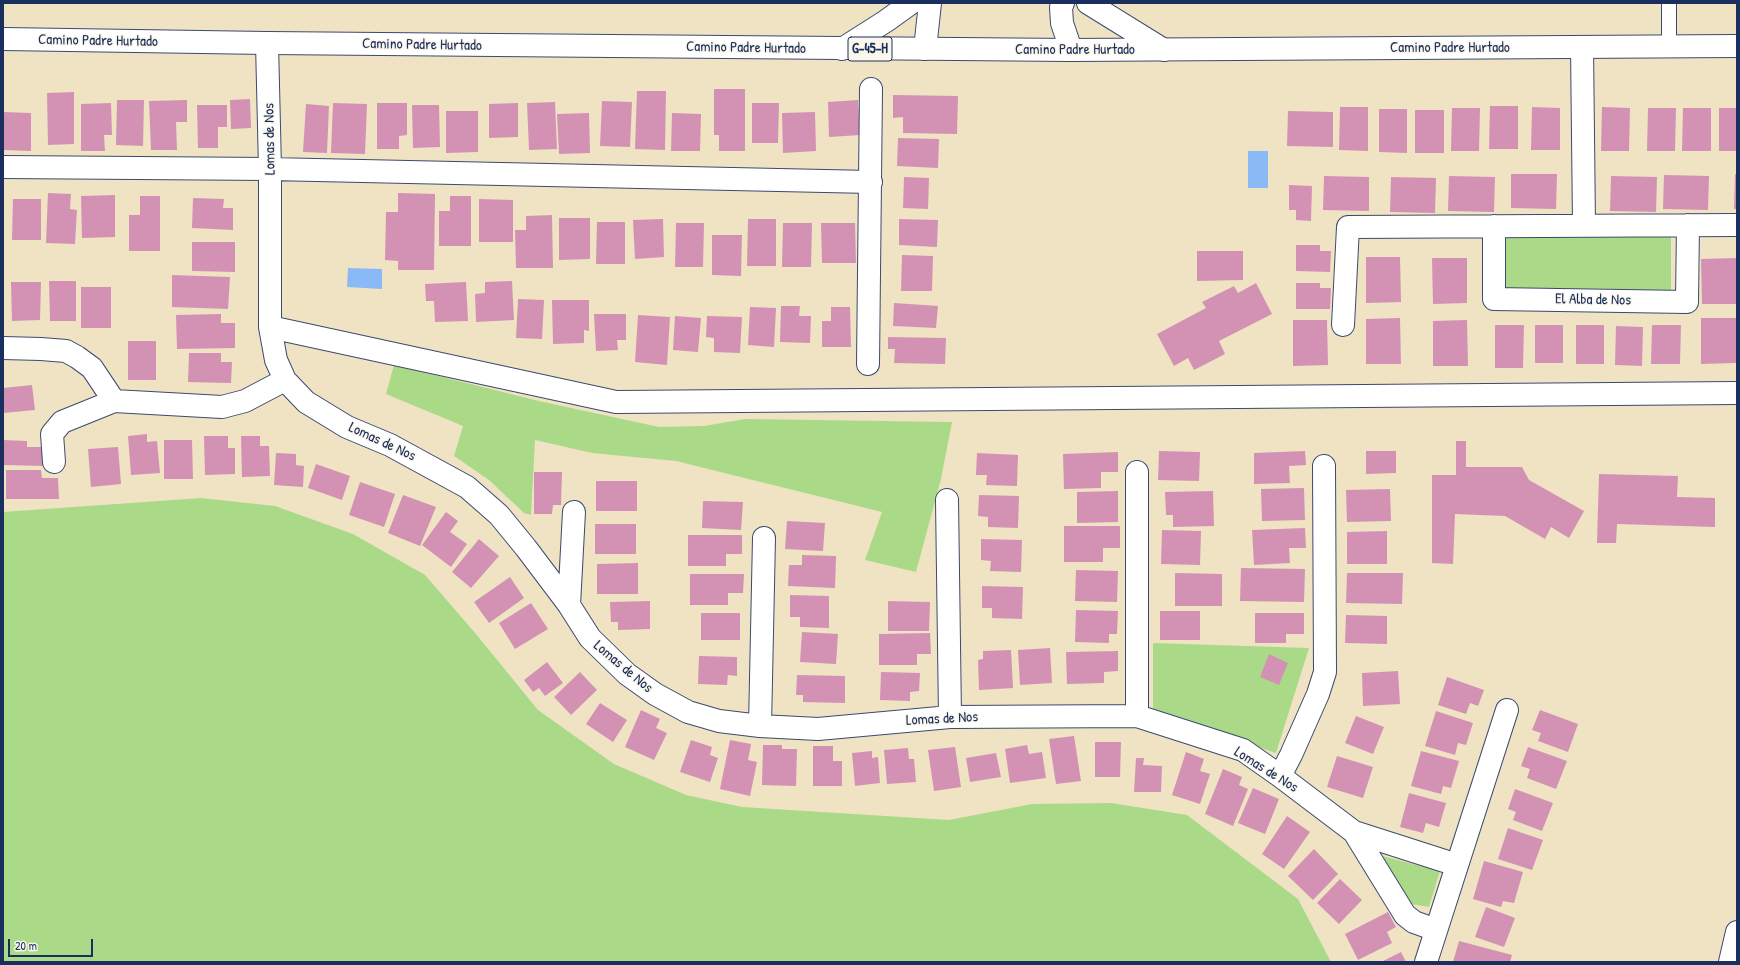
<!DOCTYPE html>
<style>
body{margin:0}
#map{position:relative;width:1740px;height:965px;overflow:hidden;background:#efe3c4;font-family:"Patrick Hand",sans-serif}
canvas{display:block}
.frame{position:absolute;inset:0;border:4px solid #1b2f5e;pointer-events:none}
.scale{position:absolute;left:8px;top:939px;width:85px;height:18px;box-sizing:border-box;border:2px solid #1b2f5e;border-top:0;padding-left:5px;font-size:12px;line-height:14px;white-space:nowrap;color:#1b2f5e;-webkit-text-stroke:3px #fbf7ec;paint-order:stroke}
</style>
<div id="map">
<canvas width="1740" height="965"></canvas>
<div class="frame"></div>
<div class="scale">20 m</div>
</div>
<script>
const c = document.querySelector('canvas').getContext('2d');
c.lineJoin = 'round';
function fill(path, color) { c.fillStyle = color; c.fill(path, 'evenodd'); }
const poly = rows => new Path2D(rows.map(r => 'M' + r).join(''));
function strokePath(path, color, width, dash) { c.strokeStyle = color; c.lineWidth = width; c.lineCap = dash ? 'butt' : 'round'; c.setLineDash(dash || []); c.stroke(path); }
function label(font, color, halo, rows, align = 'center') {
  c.font = font + ' "Patrick Hand",sans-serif'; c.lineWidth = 3; c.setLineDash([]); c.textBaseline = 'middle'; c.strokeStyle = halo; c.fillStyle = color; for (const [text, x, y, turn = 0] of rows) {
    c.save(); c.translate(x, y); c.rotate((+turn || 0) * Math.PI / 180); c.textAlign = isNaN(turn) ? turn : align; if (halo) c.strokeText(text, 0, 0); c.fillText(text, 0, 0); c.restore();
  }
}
fill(poly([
 [1506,237,1671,237,1671,292,1506,291],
 [394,365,539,401,659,427,704,426,745,419,952,422,941,479,916,572,865,560,882,512,676,461,592,453,535,440,531,515,524,513,489,480,454,456,463,426,386,394],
 [201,498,275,506,353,534,425,575,476,634,538,710,614,764,686,795,742,807,949,820,1032,804,1111,803,1187,815,1298,899,1331,962,3,962,3,512],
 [1153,643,1309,648,1276,753,1153,712],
 [1382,856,1440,871,1429,907,1411,904]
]), '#aada88');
fill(poly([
 [1248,151,1268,151,1268,188,1248,188],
 [348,268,382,269,382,289,347,287]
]), '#8abaf6');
fill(poly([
 [714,89,745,89,745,151,719,151,719,135,714,135],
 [637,91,666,91,665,150,635,149],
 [74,92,74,144,48,145,47,93],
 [893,95,958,96,957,134,903,133,903,117,893,118],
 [250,99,251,128,231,129,230,100],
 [117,100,144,100,143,146,116,145],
 [187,100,187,122,176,122,177,150,151,150,149,101],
 [858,100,860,135,829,137,828,102],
 [602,101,632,102,630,147,600,146],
 [555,102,557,149,529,150,527,103],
 [111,103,112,135,104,135,105,151,81,151,81,104],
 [333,103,367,104,365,154,331,153],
 [377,103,407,103,407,135,399,136,399,149,377,149],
 [518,103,518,137,489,138,489,104],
 [752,103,779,103,778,143,752,143],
 [306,104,329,106,327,153,303,152],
 [197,105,227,105,227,127,218,127,218,148,198,148],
 [412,105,439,105,440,147,413,148],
 [1490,106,1518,106,1518,149,1489,149],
 [1340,107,1368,107,1368,151,1339,150],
 [1532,107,1560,108,1560,150,1531,150],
 [1602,107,1630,108,1629,151,1601,151],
 [1452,108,1480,108,1479,151,1451,151],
 [1648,108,1676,108,1675,151,1647,151],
 [1683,108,1711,108,1711,151,1682,151],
 [1719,108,1737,108,1737,151,1719,151],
 [1379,109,1407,109,1407,153,1379,152],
 [1415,110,1444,110,1444,153,1415,153],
 [446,111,478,111,478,152,446,153],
 [1288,111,1333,112,1333,147,1287,146],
 [3,112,31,113,31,151,3,150],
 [815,112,816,151,783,153,782,113],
 [589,113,590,153,559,154,557,114],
 [672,113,701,114,700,151,671,151],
 [898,138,939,139,938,168,897,166],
 [1511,174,1557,174,1556,209,1511,208],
 [1735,174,1737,174,1737,209,1734,209],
 [1664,175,1709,176,1708,210,1663,209],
 [1324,176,1369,177,1369,211,1323,210],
 [1449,176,1495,177,1494,212,1448,211],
 [1611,176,1657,177,1656,212,1610,211],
 [904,177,929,178,928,209,903,208],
 [1391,177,1436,178,1435,213,1390,212],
 [1289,185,1312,186,1311,221,1296,220,1296,210,1289,210],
 [48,193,71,194,70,209,77,210,75,244,46,243],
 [398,193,435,194,434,270,398,270,398,261,385,260,386,212,398,212],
 [115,195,115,237,82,238,81,196],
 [140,196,160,196,160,251,129,251,129,215,140,215],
 [450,196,471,196,471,246,439,246,439,211,450,211],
 [193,198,224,199,223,208,233,208,233,230,192,228],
 [13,199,41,199,41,240,12,240],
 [479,199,513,200,513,242,479,242],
 [552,215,553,268,516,268,515,230,526,230,526,216],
 [559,218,590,218,590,259,559,260],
 [663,219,664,257,635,259,633,220],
 [748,219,776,219,776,266,747,266],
 [899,219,938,220,937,247,899,245],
 [597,222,625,222,625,264,596,264],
 [676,223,704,223,703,267,675,267],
 [783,223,812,223,811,267,782,267],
 [821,223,855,223,856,263,822,263],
 [712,235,742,235,741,276,712,275],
 [192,242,235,242,235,272,192,271],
 [1296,245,1320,245,1320,251,1331,251,1330,272,1296,271],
 [1197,251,1243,251,1243,280,1197,281],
 [902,255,933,256,932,291,901,291],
 [1366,257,1400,257,1401,302,1366,303],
 [1432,258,1467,258,1467,303,1433,304],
 [1736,258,1736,304,1702,304,1701,259],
 [172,275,230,277,228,309,172,307],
 [49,281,76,281,76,321,50,321],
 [512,281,514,320,476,322,475,294,485,293,485,282],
 [11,282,41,282,40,320,12,321],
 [466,282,468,321,435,322,434,301,426,301,425,284],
 [1256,283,1272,314,1219,341,1225,354,1194,370,1188,358,1174,366,1157,334,1206,308,1202,302,1234,286,1238,293],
 [1296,283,1320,283,1320,288,1331,288,1330,309,1296,309],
 [81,287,111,287,111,328,81,328],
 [518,299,544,300,542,339,516,338],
 [552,300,589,300,589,331,584,330,584,343,553,344],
 [894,303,938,306,936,328,893,326],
 [781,306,800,306,799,316,811,316,810,343,780,342],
 [750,307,776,308,774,347,748,345],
 [831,307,850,307,851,347,822,347,822,321,831,321],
 [221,314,221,323,235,323,235,348,177,349,176,315],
 [594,314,626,314,626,340,617,340,618,350,596,351],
 [638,315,670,317,667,365,635,362],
 [675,316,701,318,698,352,673,350],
 [707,316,742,317,740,353,714,352,714,338,706,337],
 [1400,318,1401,364,1366,364,1366,319],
 [1701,318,1736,318,1736,363,1701,364],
 [1293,320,1327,320,1328,365,1293,366],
 [1467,320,1468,366,1433,366,1433,321],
 [1495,325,1524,325,1523,368,1495,368],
 [1535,325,1563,325,1563,363,1535,363],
 [1576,325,1604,325,1604,364,1576,364],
 [1652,325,1681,325,1680,364,1651,364],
 [1616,326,1643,327,1642,366,1615,365],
 [888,337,946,338,945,364,894,363,895,349,888,349],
 [128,341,156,341,156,380,128,380],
 [189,353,221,353,221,362,232,362,231,383,188,382],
 [32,385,35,410,3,413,3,388],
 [147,434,147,442,157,441,160,473,131,475,128,436],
 [204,436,228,436,228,448,235,448,235,474,205,475],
 [241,436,260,436,260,446,269,446,270,476,242,477],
 [3,440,27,441,27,447,44,447,43,466,3,465],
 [164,440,192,440,193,479,164,479],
 [1456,441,1466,441,1466,467,1522,467,1529,480,1584,511,1569,538,1551,527,1545,539,1505,516,1455,514,1453,564,1432,563,1432,475,1456,475],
 [118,447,121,484,91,487,88,449],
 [1159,451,1200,452,1199,481,1158,480],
 [1305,451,1306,465,1289,466,1290,483,1254,484,1254,453],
 [1366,451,1396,451,1396,473,1366,474],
 [1118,452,1118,472,1101,472,1101,488,1064,489,1063,454],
 [276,453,296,454,296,465,304,466,303,487,274,485],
 [977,453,1018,455,1017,486,986,485,987,475,976,475],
 [316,464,350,476,342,500,308,488],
 [6,470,41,470,42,478,58,478,59,499,6,499],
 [534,472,562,472,561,505,553,505,552,514,534,514],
 [1599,474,1678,476,1677,497,1715,498,1715,527,1617,524,1616,543,1597,543],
 [596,481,637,481,637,511,596,511],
 [360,482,395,494,384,527,349,515],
 [1304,488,1305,520,1262,521,1261,489],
 [1390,489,1391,521,1347,522,1346,490],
 [1118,491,1118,522,1077,523,1077,492],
 [1213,491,1214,526,1173,527,1173,515,1166,515,1165,492],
 [403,495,436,507,420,546,388,533],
 [979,495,1019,496,1018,528,988,527,988,517,978,516],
 [703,501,743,502,741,530,702,528],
 [446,512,458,521,450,532,467,544,451,567,422,545],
 [787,521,825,523,823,551,785,549],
 [595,524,636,524,636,554,595,554],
 [1064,526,1120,526,1120,548,1103,548,1103,562,1064,562],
 [1305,528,1306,548,1289,548,1290,563,1254,565,1252,530],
 [1162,530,1201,531,1200,565,1161,564],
 [1387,531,1387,564,1347,564,1347,532],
 [688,535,742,535,742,554,726,554,726,566,688,566],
 [479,539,499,556,471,588,452,572],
 [981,539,1022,540,1021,572,990,571,991,561,981,560],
 [802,555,836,556,835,588,788,586,789,565,802,565],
 [638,563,638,594,597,594,597,564],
 [1241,568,1305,569,1304,602,1240,601],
 [1076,570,1118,571,1117,602,1075,601],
 [1175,573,1222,574,1222,606,1175,606],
 [1347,573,1403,573,1402,604,1346,603],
 [690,574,744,574,743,593,728,593,728,605,690,605],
 [510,577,524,598,489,623,474,602],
 [982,586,1023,587,1022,619,992,618,992,608,982,608],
 [790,595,829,596,829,628,800,627,800,617,790,617],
 [650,601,650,629,618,630,618,622,611,622,610,602],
 [888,601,930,602,929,631,888,631],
 [531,603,548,629,515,649,499,623],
 [1076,610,1118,611,1117,634,1109,634,1109,643,1075,642],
 [1160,611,1200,611,1200,640,1160,640],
 [701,613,740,613,740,640,701,640],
 [1255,613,1304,613,1304,634,1286,634,1286,643,1255,643],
 [1346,615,1387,616,1387,644,1345,643],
 [802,632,838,634,836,664,800,662],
 [930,633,931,654,917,654,917,665,879,665,879,634],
 [1050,648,1052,683,1020,685,1018,650],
 [1011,650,1013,688,979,690,978,660,983,659,983,651],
 [1118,651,1118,671,1104,672,1104,683,1067,684,1066,652],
 [1269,654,1288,663,1279,685,1260,677],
 [699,656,737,657,737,676,728,675,727,685,698,684],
 [547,662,563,683,545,696,539,688,533,692,524,680],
 [1398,671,1400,704,1363,706,1362,673],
 [580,672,597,690,571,715,554,697],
 [881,672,920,673,919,691,910,692,910,701,880,700],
 [797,675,845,676,845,703,803,702,803,695,796,695],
 [1447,677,1484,690,1478,706,1470,703,1466,714,1438,705],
 [600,703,627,720,613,742,586,724],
 [641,710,660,719,656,728,667,733,654,760,625,747],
 [1540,710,1578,724,1568,752,1538,741,1541,733,1532,730],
 [1436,711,1473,723,1466,745,1458,743,1455,755,1425,746],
 [1356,716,1384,727,1373,754,1345,743],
 [1074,736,1081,781,1056,784,1049,739],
 [691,740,712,747,710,755,718,758,710,782,680,772],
 [730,740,751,744,748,760,757,762,750,796,720,789],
 [1095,742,1121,742,1120,777,1095,777],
 [763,745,782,745,782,749,797,749,796,786,762,785],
 [1027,745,1029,754,1042,752,1046,778,1010,783,1005,749],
 [813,746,833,746,833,761,842,761,842,786,813,786],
 [955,747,961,787,934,791,928,750],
 [1528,747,1567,761,1556,789,1527,778,1530,769,1521,766],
 [908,748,909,759,914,759,916,782,887,784,884,750],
 [872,751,872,758,878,757,880,783,855,786,852,753],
 [1421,751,1459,761,1451,788,1443,786,1441,794,1411,786],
 [1186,752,1204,759,1200,771,1210,774,1200,804,1172,795],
 [996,753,1001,777,970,782,966,758],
 [1337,756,1373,767,1363,798,1327,787],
 [1136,758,1144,758,1143,765,1162,766,1161,792,1134,792],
 [1223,769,1242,777,1239,785,1248,789,1233,826,1205,814],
 [1253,788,1279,799,1265,834,1238,823],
 [1515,789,1553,803,1542,831,1513,820,1516,812,1508,809],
 [1409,793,1446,803,1439,827,1426,823,1423,833,1400,827],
 [1287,816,1310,832,1284,869,1262,854],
 [1508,828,1543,840,1532,870,1498,859],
 [1314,849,1338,874,1313,900,1288,876],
 [1484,861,1523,872,1514,903,1503,901,1501,907,1473,899],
 [1340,879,1362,900,1339,924,1317,903],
 [1486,907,1515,918,1504,947,1475,937],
 [1388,912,1396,927,1387,932,1392,943,1358,960,1345,934],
 [1459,941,1512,955,1510,962,1453,962],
 [1401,952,1406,962,1381,962]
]), '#d392b4');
const service = poly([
 [1669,46,1669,3]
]);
const minor = poly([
 [1063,3,1061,7,1062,23,1071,50],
 [1088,3,1164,50],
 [267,43,270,169,270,327,276,360,285,380,306,402,347,427,390,445,467,487,499,515,526,548,569,605,590,638,627,674,655,694,688,712,719,721,760,726,818,729,950,717,1137,716,1243,750,1280,776,1354,832,1405,915,1414,922,1436,930],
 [1582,47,1584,225],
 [842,49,886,21,911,3],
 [925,49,930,3],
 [3,167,270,169,871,182],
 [1494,226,1494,299,1687,302,1688,225],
 [1343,325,1348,227,1737,225],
 [270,327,616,402,1737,393],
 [3,348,41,349,66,351,77,357,92,368,114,401,222,407,245,401,285,380],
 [868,364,871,89],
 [54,462,52,434,62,422,114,401],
 [1137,472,1137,716],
 [947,500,950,717],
 [569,605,574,512],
 [760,726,764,538],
 [1280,776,1291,755,1318,694,1325,672,1324,466],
 [1354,832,1457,865],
 [1426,962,1507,710],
 [1730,962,1737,932]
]);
const primary = poly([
 [3,39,267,43,1071,50,1737,46]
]);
strokePath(service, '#3b4a6d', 16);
strokePath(minor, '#3b4a6d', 24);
strokePath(primary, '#3b4a6d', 24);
strokePath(service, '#fff', 14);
strokePath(minor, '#fff', 22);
strokePath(primary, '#fff', 22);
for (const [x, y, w] of [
 [870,49,44]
]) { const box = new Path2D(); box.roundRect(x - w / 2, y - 12, w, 24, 3); c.fillStyle = '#fbf7ec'; c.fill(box); strokePath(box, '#1b2f5e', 1); }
label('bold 14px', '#1b2f5e', null, [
 ["G-45-H",870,49]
]);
label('15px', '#1b2f5e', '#fbf7ec', [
 ["Camino Padre Hurtado",98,41,1],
 ["Camino Padre Hurtado",422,45,1],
 ["Camino Padre Hurtado",746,48,1],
 ["Camino Padre Hurtado",1450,48],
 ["Camino Padre Hurtado",1075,50],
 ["Lomas de Nos",270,139,-91],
 ["El Alba de Nos",1593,300,1],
 ["Lomas de Nos",382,442,25],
 ["Lomas de Nos",623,667,40],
 ["Lomas de Nos",942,719,-3],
 ["Lomas de Nos",1266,770,32]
]);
</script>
